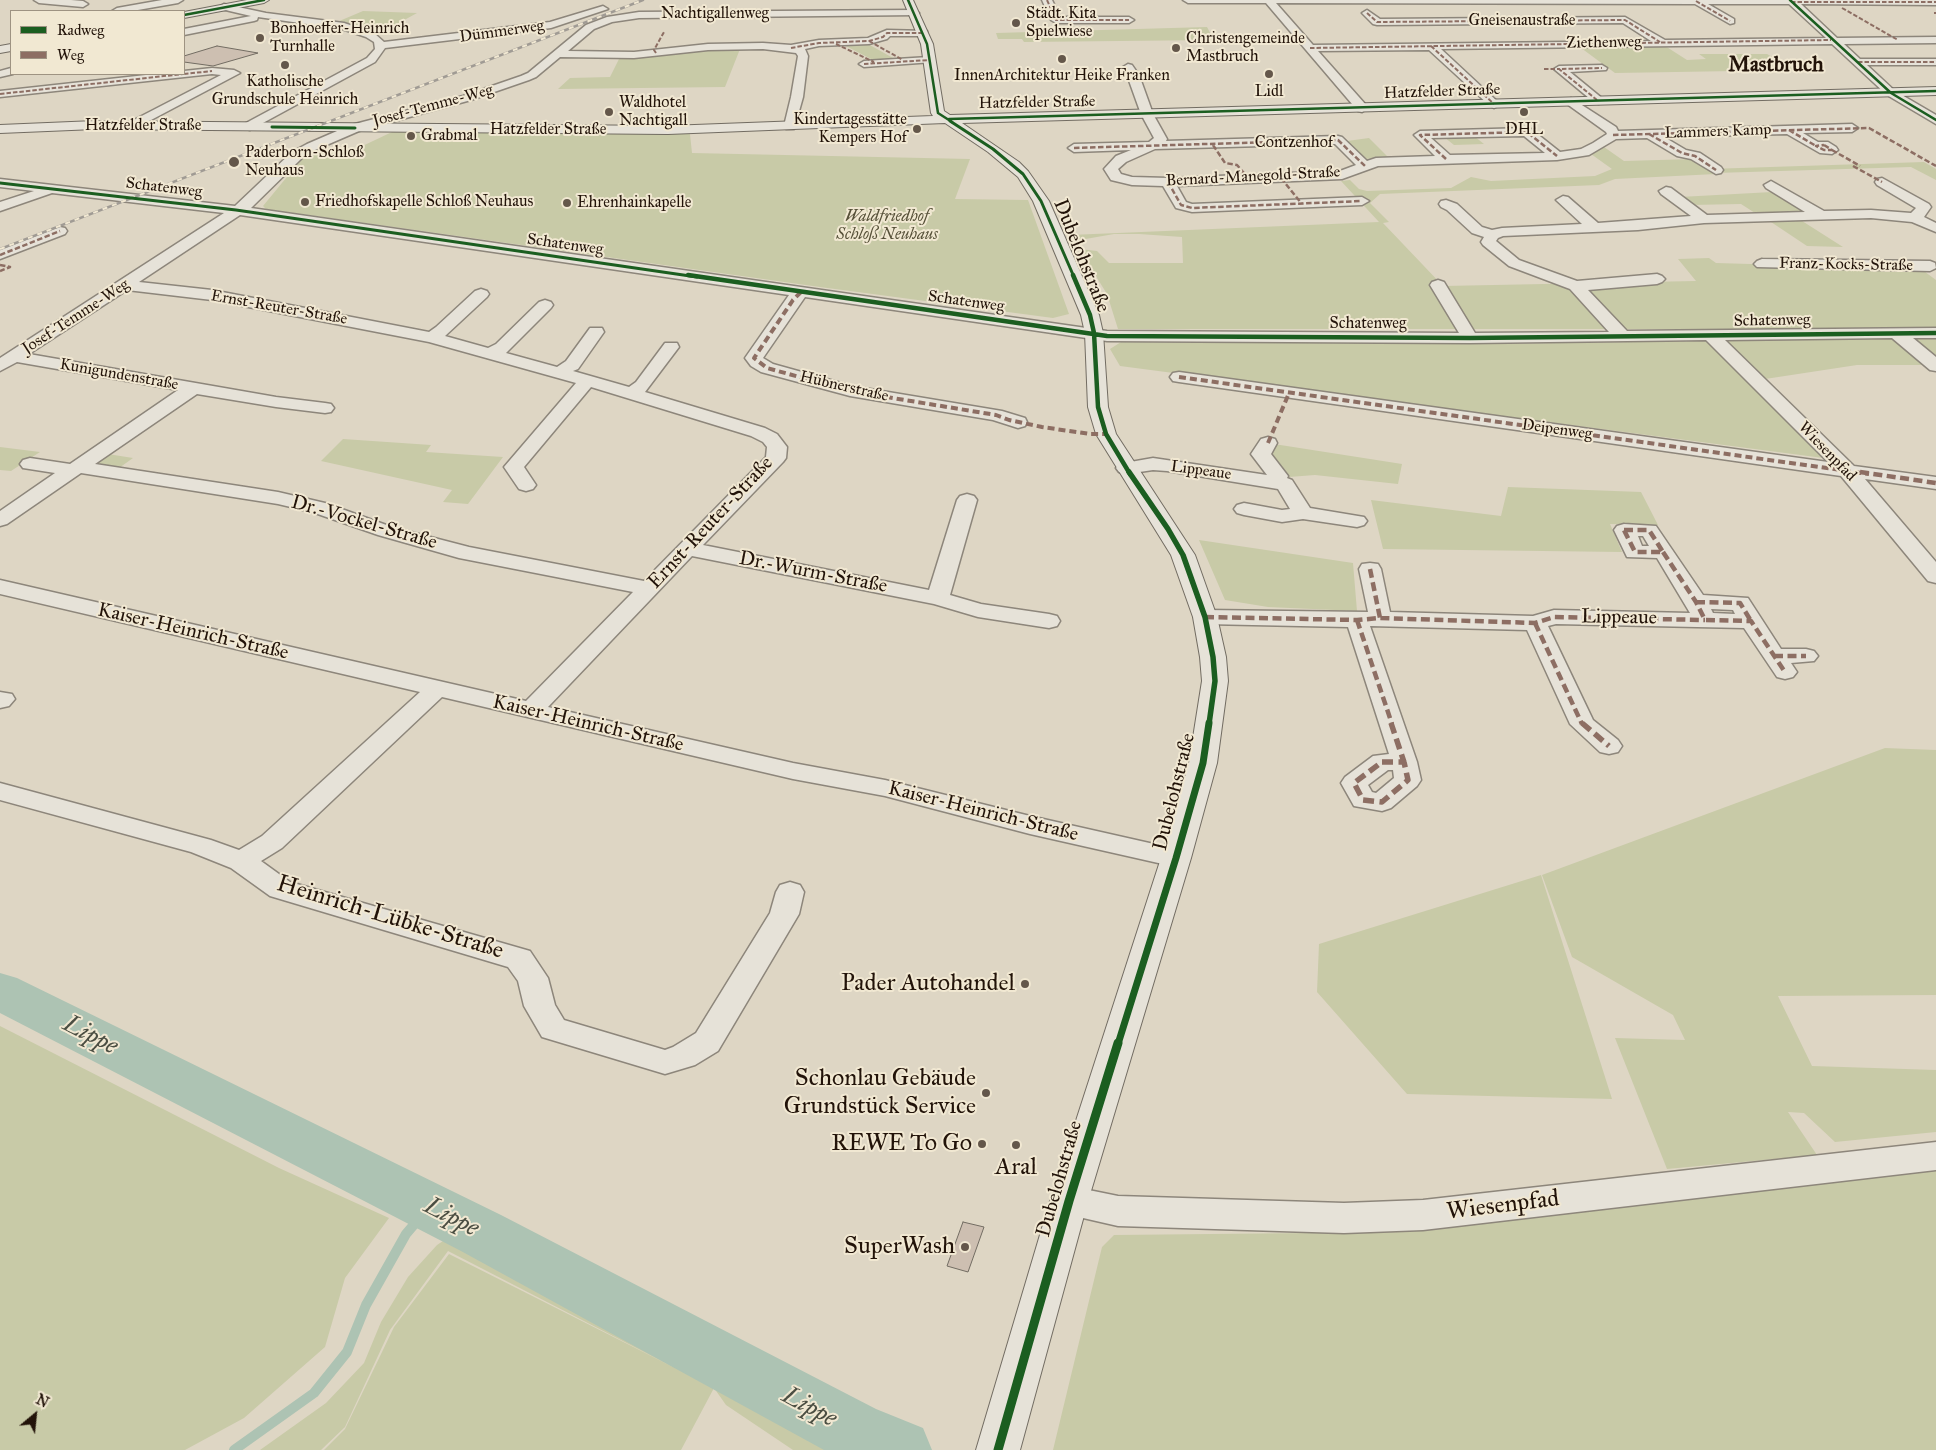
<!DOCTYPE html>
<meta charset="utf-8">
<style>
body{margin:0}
#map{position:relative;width:1936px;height:1450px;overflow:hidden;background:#ded6c4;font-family:"IM FELL Great Primer",serif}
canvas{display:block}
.legend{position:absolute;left:10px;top:10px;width:175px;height:65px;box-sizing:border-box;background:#f1e8d2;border:1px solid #9e9382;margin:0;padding:6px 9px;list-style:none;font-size:15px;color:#221309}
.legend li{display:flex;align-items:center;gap:10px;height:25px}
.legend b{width:25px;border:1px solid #9e9382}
.north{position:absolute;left:10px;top:1390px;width:50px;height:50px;-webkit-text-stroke:4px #f1e8d2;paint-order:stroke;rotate:28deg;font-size:14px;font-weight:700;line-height:20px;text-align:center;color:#221309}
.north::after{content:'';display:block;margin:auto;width:18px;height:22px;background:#221309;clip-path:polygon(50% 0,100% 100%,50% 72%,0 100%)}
</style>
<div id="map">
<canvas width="1936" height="1450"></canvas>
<ul class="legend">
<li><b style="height:6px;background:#1b5e20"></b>Radweg</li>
<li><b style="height:6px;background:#8d6e63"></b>Weg</li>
</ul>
<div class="north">N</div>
</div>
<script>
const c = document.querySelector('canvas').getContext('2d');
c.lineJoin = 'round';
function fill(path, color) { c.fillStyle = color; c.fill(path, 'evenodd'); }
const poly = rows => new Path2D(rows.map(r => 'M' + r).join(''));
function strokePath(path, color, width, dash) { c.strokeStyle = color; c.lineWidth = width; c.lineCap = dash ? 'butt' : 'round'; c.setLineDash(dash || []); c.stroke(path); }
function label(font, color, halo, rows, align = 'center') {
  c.font = font + ' "IM FELL Great Primer",serif'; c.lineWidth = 4; c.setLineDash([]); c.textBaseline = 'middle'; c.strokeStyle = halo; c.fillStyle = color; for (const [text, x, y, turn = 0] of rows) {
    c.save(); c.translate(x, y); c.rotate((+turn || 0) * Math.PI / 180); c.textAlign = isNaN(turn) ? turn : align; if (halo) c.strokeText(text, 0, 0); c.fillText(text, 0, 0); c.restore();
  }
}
fill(poly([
 [363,11,417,13,379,34,357,26,337,22],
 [1207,27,1214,40,1024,42,1022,39,998,39,996,33],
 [868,44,893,58,873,60,844,45],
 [1662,44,1687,60,1706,59,1699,54,1767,54,1796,70,1615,73,1577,45],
 [740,49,725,87,558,89,570,78,610,77,620,57,698,50],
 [392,132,690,134,692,153,970,159,955,199,1028,200,1069,314,1053,318,820,287,266,209,263,206,305,155,319,147,354,150],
 [1474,136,1484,144,1454,145,1444,137],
 [1369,138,1388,157,1366,159,1347,141],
 [1604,147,1624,161,1694,159,1709,169,1924,162,1936,169,1936,180,1911,167,1715,173,1716,174,1615,179,1599,185,1380,194,1370,203,1389,222,1383,223,1443,286,1696,281,1678,259,1709,258,1716,263,1921,269,1936,280,1936,329,1118,329,1107,294,1079,249,1097,251,1109,263,1183,263,1182,237,1139,234,1114,234,1074,241,1070,235,1379,222,1341,181,1350,180,1359,189,1367,191,1451,188,1471,177,1491,181,1595,176,1612,169,1591,154],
 [1772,192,1777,192,1804,209,1799,212,1755,213,1741,204,1690,205,1680,197],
 [1799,219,1843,247,1807,246,1768,220],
 [1936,338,1936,365,1857,365,1752,381,1831,459,1120,366,1110,349,1121,342,1483,344],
 [343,439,431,445,426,452,503,457,468,504,443,502,452,490,321,461],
 [1274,444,1402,464,1398,484,1315,475,1289,477,1270,452],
 [0,447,40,452,11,471,0,470],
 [109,454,114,455,133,458,119,468,99,465,98,463],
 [1508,487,1641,492,1658,525,1610,524,1622,552,1383,549,1371,500,1501,516],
 [1199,540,1353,563,1357,611,1268,607,1225,600],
 [1885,748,1936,750,1936,995,1778,996,1812,1066,1936,1070,1936,1132,1835,1142,1804,1113,1788,1112,1817,1155,1667,1169,1615,1038,1685,1040,1673,1015,1572,957,1542,875],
 [1541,875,1612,1099,1407,1094,1317,992,1319,944],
 [0,1026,279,1168,389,1218,345,1278,325,1347,244,1418,185,1450,0,1450],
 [1936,1168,1936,1450,1053,1450,1102,1247,1114,1235,1407,1232],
 [446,1239,735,1392,846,1450,793,1450,726,1405,714,1388,681,1450,324,1450,345,1429,394,1327,449,1254,679,1370,448,1251,390,1330,345,1427,321,1450,260,1450,326,1403,364,1363,381,1322,408,1277,437,1245]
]), '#c8caa7');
strokePath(poly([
 [234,1450,314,1393,347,1352,366,1305,406,1234,429,1207]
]), '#adc3b3', 10);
fill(poly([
 [0,973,17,978,501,1215,876,1409,923,1428,932,1450,824,1450,461,1251,0,1013,0,973]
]), '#adc3b3');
const building = poly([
 [217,46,258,53,213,66,184,62,184,56,217,46],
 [963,1222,984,1227,968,1272,947,1266,963,1222]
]);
fill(building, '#cdbfb1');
strokePath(building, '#726c62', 1);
const street = poly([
 [34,0,71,0,83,1,88,4,83,7,39,3,34,0],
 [162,0,183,0,178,3,132,11,112,11,117,8,162,0],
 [1042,0,1052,0,1060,17,1129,17,1134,20,1129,23,1056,23,1051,20,1042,0],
 [1183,0,1936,0,1936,5,1801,4,1837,38,1936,37,1936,43,1844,44,1860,59,1936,59,1936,65,1867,65,1895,91,1936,115,1936,124,1887,95,1832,44,1441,49,1498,102,1500,104,1498,106,1494,108,1490,106,1429,50,1318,51,1366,105,1368,108,1362,112,1358,111,1266,3,1188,3,1183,0],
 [1276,3,1695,4,1730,24,1734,23,1734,19,1708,4,1789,4,1826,38,1665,40,1625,17,1380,19,1367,10,1362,13,1373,24,1377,25,1623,23,1651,41,1313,45,1276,3],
 [224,4,266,13,344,23,374,33,384,42,550,22,603,6,608,9,551,28,385,48,375,62,250,130,246,129,244,126,246,123,367,58,375,49,374,42,366,37,342,29,258,17,257,20,254,21,184,35,184,29,251,16,221,9,219,7,224,4],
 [914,10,919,13,917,15,639,18,612,22,594,29,568,51,634,52,708,44,763,43,791,45,819,40,868,38,887,30,927,31,927,35,923,36,890,36,887,39,869,44,819,46,805,49,808,56,803,97,794,129,786,129,784,126,791,97,798,56,796,53,763,49,708,50,634,58,560,57,536,77,529,80,471,100,359,131,315,150,302,158,251,208,1107,331,1459,333,1430,285,1432,282,1438,280,1444,282,1475,333,1609,332,1570,289,1509,266,1483,245,1481,242,1484,237,1472,233,1447,210,1441,207,1439,204,1441,201,1446,200,1457,204,1482,227,1492,230,1502,228,1582,224,1556,200,1563,196,1568,197,1598,223,1691,216,1661,194,1659,191,1666,187,1671,188,1707,215,1805,212,1766,188,1764,185,1771,181,1824,211,1871,210,1911,213,1916,208,1877,185,1875,182,1877,179,1882,178,1929,204,1931,207,1924,217,1936,223,1936,232,1912,222,1871,218,1704,223,1638,230,1503,236,1498,238,1496,241,1519,260,1577,281,1657,274,1662,276,1665,279,1662,282,1657,284,1588,290,1627,331,1936,328,1936,338,1913,338,1936,357,1936,371,1930,370,1892,338,1725,340,1854,466,1936,477,1936,489,1865,479,1936,562,1936,583,1928,581,1841,476,1179,382,1173,381,1170,377,1173,373,1179,372,1828,462,1706,340,1470,343,1107,341,805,297,763,358,773,364,852,386,1002,411,1025,418,1027,422,1025,426,1018,428,993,420,850,396,761,372,751,366,745,358,789,295,240,215,139,282,212,290,429,332,436,327,475,291,481,289,487,291,489,294,487,297,445,336,488,348,496,344,539,302,545,300,551,302,553,305,551,308,506,353,557,367,566,361,590,328,602,328,604,332,578,369,573,371,629,387,636,382,665,343,677,343,679,347,645,392,765,428,777,434,787,447,786,458,783,462,703,545,929,590,957,500,960,496,967,494,974,496,977,500,950,595,981,604,1049,614,1057,616,1060,621,1057,626,1049,628,978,617,934,604,692,556,548,707,793,763,885,780,1030,816,1176,849,1186,851,1190,858,1186,865,1176,867,1030,834,885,796,793,779,442,697,282,848,261,861,290,882,530,951,548,978,555,1005,564,1020,665,1050,673,1047,696,1033,770,913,776,892,780,885,790,882,800,885,804,892,799,914,718,1051,695,1065,665,1074,542,1037,524,1006,518,981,508,967,270,896,231,868,191,852,0,800,0,783,211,840,239,850,262,836,420,692,0,594,0,580,526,701,633,592,459,558,378,535,312,512,278,504,81,473,7,524,0,526,0,511,55,473,23,468,20,464,23,460,30,458,70,464,178,390,17,362,0,371,0,358,224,213,52,193,0,211,0,202,34,191,0,187,0,179,235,206,292,152,307,144,351,125,463,96,521,76,528,73,586,25,607,17,639,12,914,10],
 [127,290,212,300,429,342,576,383,504,467,519,489,526,491,533,489,536,485,524,467,591,387,751,436,763,442,767,447,766,457,644,581,469,547,392,527,325,503,278,492,95,464,197,394,276,407,325,413,331,412,334,408,331,404,325,403,276,397,29,354,127,290],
 [929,57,933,58,934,60,933,62,864,67,859,64,864,61,929,57],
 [1128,64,1132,65,1139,75,1153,114,1167,139,1166,141,1338,136,1342,137,1367,161,1376,158,1435,156,1414,135,1420,131,1527,128,1531,129,1560,152,1581,149,1593,143,1607,134,1606,132,1567,104,1565,102,1571,98,1616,127,1618,131,1852,124,1858,128,1852,132,1803,133,1818,142,1828,142,1836,147,1838,150,1832,154,1820,153,1787,134,1664,137,1686,150,1700,153,1721,167,1723,170,1721,173,1716,174,1691,159,1677,156,1647,138,1616,139,1589,155,1557,160,1378,166,1342,179,1177,186,1186,202,1192,204,1362,197,1369,201,1362,205,1192,212,1176,208,1163,186,1132,185,1111,180,1104,169,1116,156,1131,150,1074,152,1068,148,1074,144,1149,142,1154,138,1141,114,1127,75,1123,67,1128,64],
 [1524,136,1545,153,1450,155,1431,138,1524,136],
 [1335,144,1356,165,1340,171,1168,178,1132,177,1121,174,1118,169,1126,162,1155,149,1335,144],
 [1602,65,1607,68,1606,70,1570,72,1603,99,1605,101,1599,104,1595,103,1554,69,1559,66,1602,65],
 [11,68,11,74,13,74,0,77,0,71,11,68],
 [212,68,234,70,240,73,134,129,130,128,128,125,130,122,221,75,212,74,0,97,0,91,155,74,184,74,184,71,212,68],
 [60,227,65,228,67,231,65,234,0,259,0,250,60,227],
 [1762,259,1930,261,1935,263,1936,268,1930,271,1757,267,1754,264,1757,261,1762,259],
 [1268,437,1275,439,1277,443,1271,454,1288,476,1287,478,1292,480,1310,508,1364,517,1367,521,1364,525,1357,527,1303,519,1282,522,1244,515,1237,513,1234,509,1237,505,1244,503,1282,510,1290,509,1278,489,1167,471,1153,470,1126,474,1119,472,1116,468,1119,464,1153,458,1267,475,1251,454,1261,439,1268,437],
 [1624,524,1656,526,1703,595,1748,598,1781,649,1806,649,1814,651,1818,656,1814,661,1791,663,1797,672,1793,677,1785,679,1777,677,1744,628,1556,624,1548,626,1593,720,1618,740,1622,746,1618,752,1609,754,1600,752,1570,724,1527,630,1370,626,1417,762,1421,780,1417,786,1391,808,1382,811,1354,806,1341,783,1345,777,1373,756,1389,754,1348,627,1205,624,1197,622,1194,617,1197,612,1205,610,1368,612,1359,569,1362,564,1370,563,1378,564,1381,569,1390,612,1533,616,1554,610,1690,613,1657,558,1627,557,1614,530,1617,526,1624,524],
 [1638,536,1643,536,1649,546,1642,546,1638,536],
 [1711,609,1733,610,1735,614,1713,613,1711,609],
 [1388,770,1393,770,1394,778,1376,793,1372,792,1368,785,1388,770],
 [0,692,12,694,15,699,9,706,0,708,0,692],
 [1936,1142,1936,1170,1423,1230,1344,1233,1118,1226,1057,1212,1051,1201,1057,1190,1069,1186,1118,1196,1344,1203,1423,1200,1936,1142]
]);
const secondary = poly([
 [247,0,269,0,264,3,184,18,184,12,247,0],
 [903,0,913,0,933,44,944,111,950,115,1936,87,1936,95,962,123,1019,162,1028,171,1049,201,1099,315,1103,333,1108,407,1116,434,1195,555,1217,617,1226,657,1228,681,1217,763,1191,858,1088,1201,1020,1450,976,1450,1050,1201,1161,858,1189,763,1202,681,1200,657,1193,617,1171,555,1096,434,1088,407,1085,333,1081,315,1033,201,1018,177,988,152,945,123,668,134,95,129,0,133,0,125,95,121,668,126,933,116,931,113,921,44,903,0],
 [11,44,11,51,0,53,0,46,11,44]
]);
strokePath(street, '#8d867b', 3);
strokePath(secondary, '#726c62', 2);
fill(street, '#e6e2d8');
fill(secondary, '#e6e2d8');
const rail = poly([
 [0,249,643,0]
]);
strokePath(rail, '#a09b94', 2.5);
strokePath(rail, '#f1e8d2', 2, [5]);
strokePath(poly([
 [1047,0,1056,20,1129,20],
 [1696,1,1730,21],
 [1791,2,1936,2],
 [1842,8,1898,40],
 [1367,13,1377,22,1625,20,1660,42],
 [1934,13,1936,13],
 [869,41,903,60],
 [836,44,874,62],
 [1431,46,1494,104],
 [791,48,819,43,869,41,883,37,887,33,923,33],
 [1310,48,1831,40],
 [656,53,654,50,664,32],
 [1858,62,1936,62],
 [864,64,929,60],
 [1544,69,1559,69],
 [184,74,212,71],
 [0,94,183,74],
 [1597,100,1559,69,1602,68]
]), '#8d6e63', 2, [4.5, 2]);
strokePath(poly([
 [1789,130,1816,146],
 [1649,134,1682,153,1695,156,1716,170],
 [1613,135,1869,128,1936,166],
 [1213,145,1225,163,1237,165,1249,179],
 [1824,145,1832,150,1824,150,1816,146,1824,145],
 [1074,148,1338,140,1365,166],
 [1832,150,1860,166],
 [1446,159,1420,135,1527,132,1557,156],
 [1853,166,1882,182],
 [1281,178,1302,204],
 [1168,182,1181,205,1192,208,1362,201],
 [0,255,60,231],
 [0,265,10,267,0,271]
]), '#8d6e63', 2.5, [5.5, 2.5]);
strokePath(poly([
 [801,292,793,300,754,358,767,368,850,391,996,415,1009,420,1042,427,1090,434,1106,434],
 [1179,377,1869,474],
 [1268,443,1289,393]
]), '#8d6e63', 4, [7, 4]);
strokePath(poly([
 [1860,472,1936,483],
 [1624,530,1649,530,1663,552,1635,552,1624,530],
 [1663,552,1696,602,1705,620,1751,621,1785,672],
 [1370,569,1380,618],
 [1696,602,1740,603,1751,621],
 [1205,617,1357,620,1380,618,1535,623,1554,617,1705,620],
 [1357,620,1392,724],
 [1535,623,1582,724],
 [1774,656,1806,656]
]), '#8d6e63', 4.5, [9, 4.5]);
strokePath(poly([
 [1391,723,1404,762],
 [1582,723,1609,746],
 [1382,762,1404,762,1408,780,1382,802,1363,800,1354,783,1382,762]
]), '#8d6e63', 5.5, [11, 5.5]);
strokePath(poly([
 [908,0,927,44,938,113,952,122],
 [1790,0,1891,93,1936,120],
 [184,15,264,0],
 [949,119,1936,91]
]), '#1b5e20', 2.5);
strokePath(poly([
 [950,121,993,149,1023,174,1041,201,1074,277],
 [272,127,355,128],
 [0,183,236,210,697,277]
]), '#1b5e20', 3);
strokePath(poly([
 [688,275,1107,336,1470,338,1936,333],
 [1073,275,1090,315,1094,333,1098,407,1106,434,1130,474]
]), '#1b5e20', 4.5);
strokePath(poly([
 [1129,472,1168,529,1183,555,1205,617,1213,657,1215,681,1209,724]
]), '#1b5e20', 5.5);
strokePath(poly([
 [1118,1044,1176,858,1203,763,1209,723]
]), '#1b5e20', 7);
strokePath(poly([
 [998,1450,1069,1201,1118,1043]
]), '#1b5e20', 9);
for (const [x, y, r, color] of [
 [1016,23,5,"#64574a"],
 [260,38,5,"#64574a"],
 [1176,48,5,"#64574a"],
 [1062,59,5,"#64574a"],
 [285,65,5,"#64574a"],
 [1269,74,5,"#64574a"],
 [609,112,5,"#64574a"],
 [1524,112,5,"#64574a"],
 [917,129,5,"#64574a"],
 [411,136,5,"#64574a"],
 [234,162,6,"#64574a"],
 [305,202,5,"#64574a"],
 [567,203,5,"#64574a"],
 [1025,984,5,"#64574a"],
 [986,1093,5,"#64574a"],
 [982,1144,5,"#64574a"],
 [1016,1145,5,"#64574a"],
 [965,1247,5,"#64574a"]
]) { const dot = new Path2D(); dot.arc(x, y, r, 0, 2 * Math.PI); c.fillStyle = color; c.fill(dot); strokePath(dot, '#f1e8d2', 2); }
label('16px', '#221309', '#f1e8d2', [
 ["Nachtigallenweg",715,14],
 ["Gneisenaustraße",1522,21],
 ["Dümmerweg",502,32,-8],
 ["Ziethenweg",1604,43,-1],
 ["Hatzfelder Straße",1442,92,-2],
 ["Hatzfelder Straße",1037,103,-1],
 ["Josef-Temme-Weg",433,106,-15],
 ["Hatzfelder Straße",143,126],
 ["Hatzfelder Straße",548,130],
 ["Lammers Kamp",1718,132,-2],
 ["Contzenhof",1294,143],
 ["Bernard-Manegold-Straße",1253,177,-3],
 ["Schatenweg",164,188,7],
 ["Schatenweg",565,245,8],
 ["Franz-Kocks-Straße",1846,265,1],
 ["Schatenweg",966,302,8],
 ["Ernst-Reuter-Straße",279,308,10],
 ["Josef-Temme-Weg",76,317,-33],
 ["Schatenweg",1772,321,-1],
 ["Schatenweg",1368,324],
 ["Kunigundenstraße",119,375,10],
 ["Hübnerstraße",844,387,13],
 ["Deipenweg",1557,430,8],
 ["Wiesenpfad",1827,452,46],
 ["Lippeaue",1201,471,8]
]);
label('16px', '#221309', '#f1e8d2', [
 ["Städt. Kita",1026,14],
 ["Spielwiese",1026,32],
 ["Bonhoeffer-Heinrich",270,29],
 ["Turnhalle",270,47],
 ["Christengemeinde",1186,39],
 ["Mastbruch",1186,57],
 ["InnenArchitektur Heike Franken",1062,76,"center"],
 ["Katholische",285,82,"center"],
 ["Grundschule Heinrich",285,100,"center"],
 ["Lidl",1269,92,"center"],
 ["Waldhotel",619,103],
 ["Nachtigall",619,121],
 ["Kindertagesstätte",907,120,"right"],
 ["Kempers Hof",907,138,"right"],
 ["DHL",1524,130,"center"],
 ["Grabmal",421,136],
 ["Paderborn-Schloß",245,153],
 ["Neuhaus",245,171],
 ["Friedhofskapelle Schloß Neuhaus",315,202],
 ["Ehrenhainkapelle",577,203]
], 'left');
label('italic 16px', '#565038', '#f1e8d2', [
 ["Waldfriedhof",887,217],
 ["Schloß Neuhaus",887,235]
]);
label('20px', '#221309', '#f1e8d2', [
 ["Dubelohstraße",1081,256,68],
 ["Dr.-Vockel-Straße",364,523,16],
 ["Ernst-Reuter-Straße",711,523,-47],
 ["Dr.-Wurm-Straße",813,573,11],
 ["Lippeaue",1619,618,1],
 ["Kaiser-Heinrich-Straße",193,632,13],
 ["Kaiser-Heinrich-Straße",588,724,13],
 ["Dubelohstraße",1175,792,-76],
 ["Kaiser-Heinrich-Straße",983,812,14],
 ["Dubelohstraße",1060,1179,-74]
]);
label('bold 21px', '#221309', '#f1e8d2', [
 ["Mastbruch",1776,66]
]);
label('24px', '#221309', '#f1e8d2', [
 ["Heinrich-Lübke-Straße",390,918,17],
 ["Wiesenpfad",1503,1206,-7]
]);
label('24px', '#221309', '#f1e8d2', [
 ["Pader Autohandel",1015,984],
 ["Schonlau Gebäude",976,1079],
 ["Grundstück Service",976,1107],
 ["REWE To Go",972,1144],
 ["Aral",1016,1168,"center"],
 ["SuperWash",955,1247]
], 'right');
label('italic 25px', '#4b4e42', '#f1e8d2', [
 ["Lippe",90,1036,27],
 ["Lippe",451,1218,27],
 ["Lippe",809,1408,28]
]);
</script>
